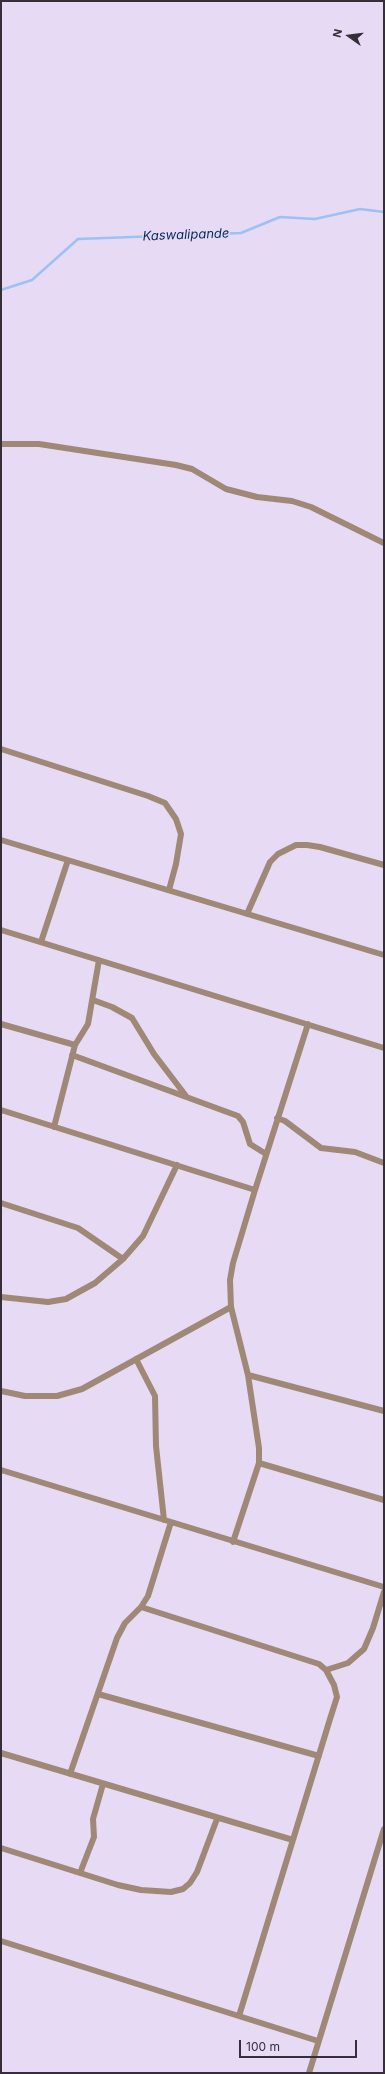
<!DOCTYPE html>
<style>
body{margin:0}
#map{position:relative;width:385px;height:2074px;overflow:hidden;background:#e6daf5;font-family:Inter,sans-serif}
canvas{display:block}
.frame{position:absolute;inset:0;border:2px solid #342f39;pointer-events:none}
.north{position:absolute;left:329px;top:16px;width:40px;height:40px;-webkit-text-stroke:3px #e6daf5;paint-order:stroke;rotate:284deg;font-size:11px;font-weight:700;line-height:16px;text-align:center;color:#342f39}
.north::after{content:'';display:block;margin:auto;width:14px;height:18px;background:#342f39;clip-path:polygon(50% 0,100% 100%,50% 72%,0 100%)}
.scale{position:absolute;left:239px;top:2040px;width:118px;height:18px;box-sizing:border-box;border:2px solid #342f39;border-top:0;padding-left:5px;font-size:12px;line-height:14px;white-space:nowrap;color:#342f39;-webkit-text-stroke:3px #e6daf5;paint-order:stroke}
</style>
<div id="map">
<canvas width="385" height="2074"></canvas>
<div class="frame"></div>
<div class="north">N</div>
<div class="scale">100 m</div>
</div>
<script>
const c = document.querySelector('canvas').getContext('2d');
c.lineJoin = 'round';
const poly = rows => new Path2D(rows.map(r => 'M' + r).join(''));
function strokePath(path, color, width, dash) { c.strokeStyle = color; c.lineWidth = width; c.lineCap = dash ? 'butt' : 'round'; c.setLineDash(dash || []); c.stroke(path); }
function label(font, color, halo, rows, align = 'center') {
  c.font = font + ' Inter,sans-serif'; c.lineWidth = 3; c.setLineDash([]); c.textBaseline = 'middle'; c.strokeStyle = halo; c.fillStyle = color; for (const [text, x, y, turn = 0] of rows) {
    c.save(); c.translate(x, y); c.rotate((+turn || 0) * Math.PI / 180); c.textAlign = isNaN(turn) ? turn : align; if (halo) c.strokeText(text, 0, 0); c.fillText(text, 0, 0); c.restore();
  }
}
strokePath(poly([
 [1,290,32,280,78,239,241,233,280,217,315,219,360,209,384,212]
]), '#9dc1f5', 2.5);
strokePath(poly([
 [1,444,39,444,176,465,192,469,226,489,257,497,292,501,311,507,384,543],
 [1,749,148,796,165,803,176,819,181,834,176,864,169,890],
 [1,840,384,955],
 [247,914,270,862,278,854,296,845,307,845,320,847,384,865],
 [1,930,384,1048],
 [41,942,68,860],
 [93,1000,112,1007,132,1018,154,1054,186,1096],
 [1,1024,75,1045,88,1024,99,960],
 [72,1055,238,1116,243,1122,250,1144,266,1154],
 [1,1110,255,1190],
 [277,1118,285,1121,321,1148,355,1152,384,1163],
 [54,1127,75,1045],
 [1,1203,78,1228,123,1259],
 [1,1297,48,1302,66,1299,95,1283,123,1259,143,1236,177,1165],
 [136,1359,155,1396,156,1446,164,1520],
 [248,1375,384,1411],
 [1,1391,25,1396,57,1396,82,1389,231,1307],
 [259,1463,384,1500],
 [1,1470,384,1587],
 [233,1542,259,1463,259,1448,248,1375,231,1307,230,1280,233,1263,255,1190,308,1024],
 [141,1607,319,1664,326,1670,334,1685,337,1697,330,1719,239,2016],
 [326,1670,348,1663,364,1649,373,1628,384,1592],
 [98,1694,319,1756],
 [1,1753,293,1840],
 [70,1774,117,1638,125,1623,141,1607,148,1596,171,1522],
 [1,1848,118,1885,141,1890,171,1892,183,1889,190,1883,197,1872,217,1819],
 [80,1873,94,1837,93,1819,103,1784],
 [1,1941,318,2041],
 [309,2073,384,1829]
]), '#a08877', 6);
label('italic 13px', '#072856', '#e6daf5', [
 ["Kaswalipande",186,235,-2]
]);
</script>
